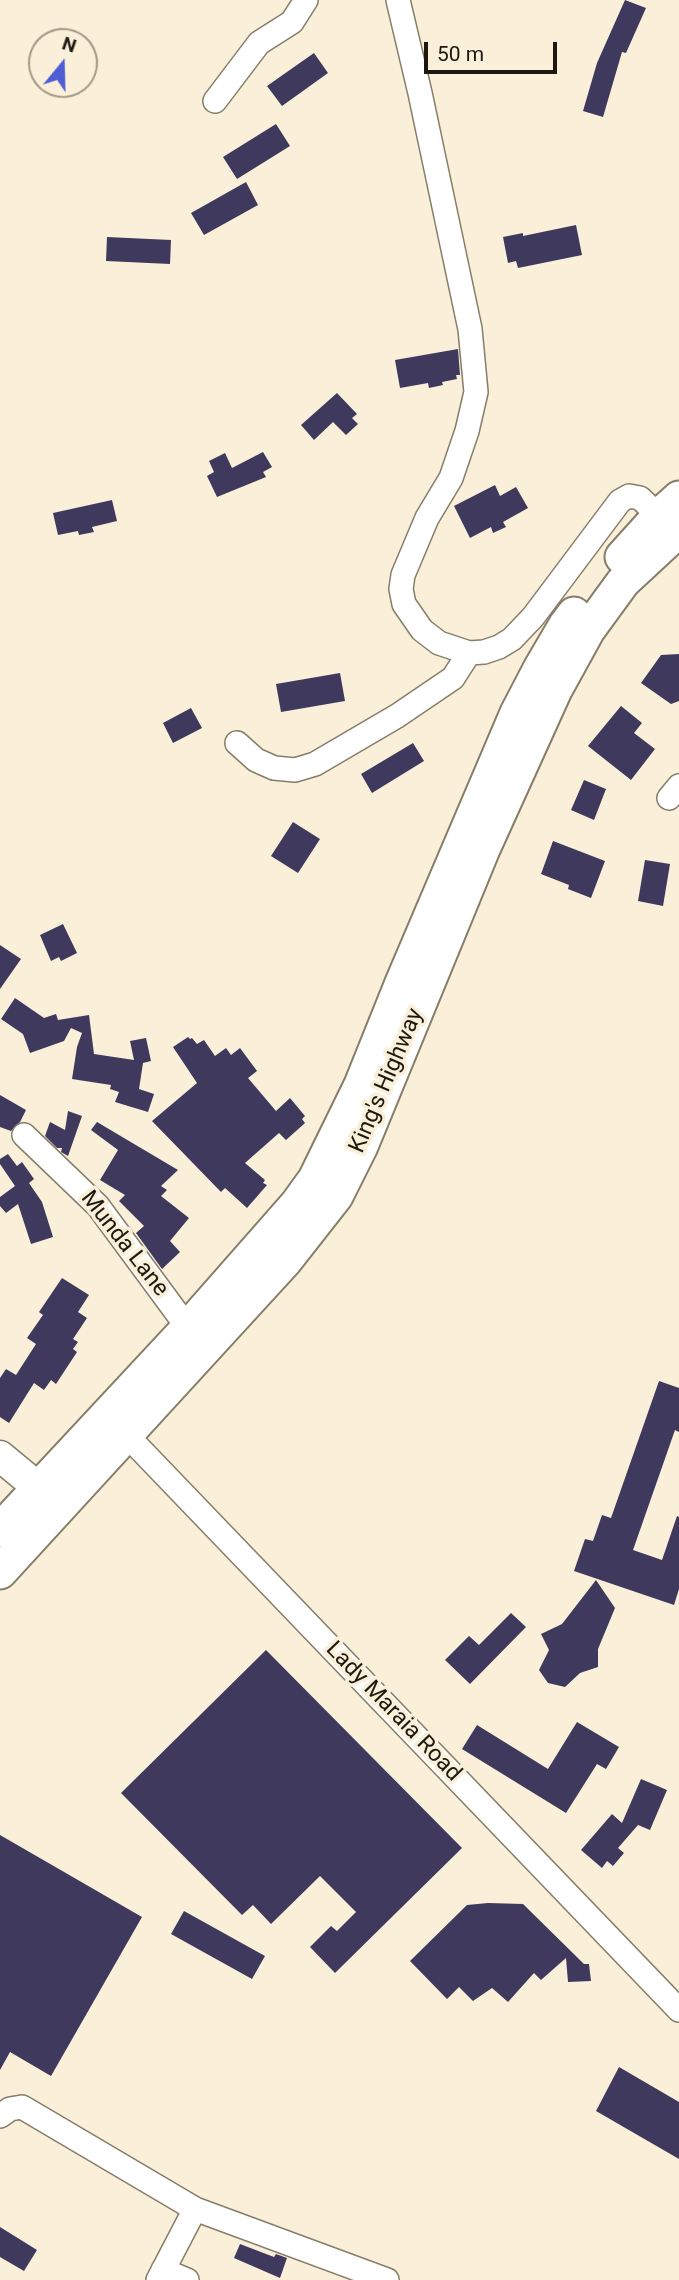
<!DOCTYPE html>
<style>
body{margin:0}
#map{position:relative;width:679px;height:2280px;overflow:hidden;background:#faefd8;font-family:Roboto,sans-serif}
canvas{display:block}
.north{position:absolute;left:28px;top:28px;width:70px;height:70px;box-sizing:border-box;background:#faefd8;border:2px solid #a29988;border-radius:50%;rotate:19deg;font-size:19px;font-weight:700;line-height:28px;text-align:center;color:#1d1911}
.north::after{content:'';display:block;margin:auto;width:24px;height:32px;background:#4f5ed4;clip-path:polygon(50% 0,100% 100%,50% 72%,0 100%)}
.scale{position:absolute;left:424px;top:42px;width:133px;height:32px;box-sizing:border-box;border:4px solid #1d1911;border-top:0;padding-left:9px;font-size:21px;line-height:24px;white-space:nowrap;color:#1d1911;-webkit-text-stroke:5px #faefd8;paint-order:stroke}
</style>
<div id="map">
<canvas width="679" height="2280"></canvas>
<div class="north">N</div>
<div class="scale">50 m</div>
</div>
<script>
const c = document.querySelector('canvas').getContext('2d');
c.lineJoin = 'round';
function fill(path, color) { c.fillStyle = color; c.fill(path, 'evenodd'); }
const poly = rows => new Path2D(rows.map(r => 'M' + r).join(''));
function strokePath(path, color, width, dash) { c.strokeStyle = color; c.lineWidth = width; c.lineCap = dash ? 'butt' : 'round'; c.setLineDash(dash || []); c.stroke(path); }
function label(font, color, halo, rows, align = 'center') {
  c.font = font + ' Roboto,sans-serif'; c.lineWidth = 7; c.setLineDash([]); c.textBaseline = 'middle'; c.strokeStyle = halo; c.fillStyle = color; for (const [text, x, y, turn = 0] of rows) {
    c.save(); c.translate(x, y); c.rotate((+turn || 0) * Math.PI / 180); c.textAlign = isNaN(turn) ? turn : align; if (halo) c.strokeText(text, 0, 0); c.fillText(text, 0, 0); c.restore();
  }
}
fill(poly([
 [625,0,646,8,626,53,622,52,603,117,583,111,597,63],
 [314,53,328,73,282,106,267,86],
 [276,124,290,146,237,179,223,157],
 [246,182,258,205,204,235,191,213],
 [576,225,582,255,518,268,516,261,508,263,503,237,523,233,523,236],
 [107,237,171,240,170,264,106,261],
 [458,349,460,375,456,375,457,379,442,382,443,385,429,388,428,383,400,388,395,360],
 [337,393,357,414,352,418,358,424,346,435,333,422,314,440,301,425],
 [263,452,272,467,263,472,266,477,217,497,207,476,214,472,209,461,225,453,232,468],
 [495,485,500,496,516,487,528,508,503,522,506,527,493,533,491,527,470,538,454,506],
 [112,500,117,521,92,527,94,532,79,535,78,531,58,535,53,513],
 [679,654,679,701,671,704,641,683,661,655],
 [340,673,345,701,281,712,276,684],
 [621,706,642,723,634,733,655,749,631,780,588,746],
 [191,708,202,728,173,743,163,723],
 [413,743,424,761,372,793,361,774],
 [584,780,606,789,594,820,571,810],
 [293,822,320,839,298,873,271,856],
 [553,841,605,861,591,898,568,889,569,885,541,874],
 [645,860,670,864,663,906,638,901],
 [63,924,77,953,61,961,59,957,51,961,40,935],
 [0,945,21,959,0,989],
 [15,998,44,1018,56,1014,58,1020,89,1015,94,1054,134,1060,130,1041,146,1038,151,1061,143,1063,139,1089,154,1094,148,1112,115,1102,119,1092,110,1089,111,1085,72,1079,77,1047,82,1033,71,1028,64,1041,30,1053,23,1034,1,1019],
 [188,1037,190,1039,192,1038,197,1044,204,1040,215,1056,226,1048,231,1055,240,1048,257,1071,248,1078,276,1111,290,1098,305,1116,302,1119,305,1123,286,1140,279,1133,245,1163,265,1180,263,1183,267,1185,247,1208,225,1188,221,1192,152,1121,197,1083,173,1047],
 [0,1095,26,1110,20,1122,11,1131,0,1127],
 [68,1111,82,1116,68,1156,61,1152,62,1148,57,1148,45,1136,50,1122,65,1130],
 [97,1122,178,1170,161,1186,167,1190,161,1196,189,1218,170,1241,180,1252,162,1269,136,1233,144,1226,119,1201,125,1195,100,1180,118,1150,91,1130],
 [8,1154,17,1166,22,1162,34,1179,29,1183,42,1202,53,1237,31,1244,18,1204,6,1213,0,1206,0,1197,15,1186,0,1164,0,1159],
 [62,1278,89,1295,78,1312,87,1318,73,1339,78,1342,73,1349,77,1352,56,1384,51,1380,44,1390,34,1383,9,1423,0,1417,0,1378,6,1369,16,1375,36,1344,27,1338,43,1315,39,1312],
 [659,1381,679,1388,679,1432,675,1430,633,1550,662,1560,677,1516,679,1517,679,1589,674,1605,574,1571,585,1539,593,1541,602,1515,611,1518],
 [596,1580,615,1608,598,1649,598,1667,580,1673,565,1687,548,1683,539,1670,549,1650,541,1634,562,1624],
 [511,1613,526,1627,470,1684,445,1660,469,1636,479,1645],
 [266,1650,462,1848,335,1973,310,1947,331,1926,337,1931,356,1912,320,1876,271,1924,253,1905,242,1915,121,1793],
 [577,1722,619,1747,606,1769,597,1764,566,1813,462,1749,477,1725,548,1769],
 [641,1779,667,1790,650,1830,638,1825,618,1848,624,1853,613,1866,607,1861,602,1868,581,1850,612,1814,622,1823],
 [0,1835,142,1917,51,2076,10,2052,0,2070],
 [488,1903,523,1904,584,1964,589,1964,591,1981,568,1982,566,1958,541,1980,534,1973,508,2002,492,1988,473,2001,459,1987,447,1999,410,1961,467,1905],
 [184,1911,265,1956,252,1979,171,1934],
 [619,2067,679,2102,679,2159,596,2111],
 [0,2227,37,2250,24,2271,0,2257],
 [240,2244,274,2257,276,2254,287,2258,280,2278,234,2258]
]), '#3f395d');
const minor = poly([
 [398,0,420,93,470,329,476,392,467,431,451,478,427,518,403,575,401,589,404,604,422,630,439,643,469,653,484,652,499,647,512,639,533,617,620,501,629,496,640,498,659,516],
 [215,101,259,43,292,22,306,0],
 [237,743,256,760,274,768,295,770,315,764,397,716,453,678,469,653],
 [669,798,679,786],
 [24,1135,98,1206,188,1328],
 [116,1424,679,2010],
 [0,2116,10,2109,22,2107,195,2209,387,2280],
 [163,2270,187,2280],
 [158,2280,195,2209]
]);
const major = poly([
 [0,1456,58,1504]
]);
const highway = poly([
 [622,557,659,516,679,498],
 [0,1530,188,1328,297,1204,315,1179,361,1085,402,983,517,713,541,667,565,626,574,614],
 [0,1572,285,1261,336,1196,361,1146,483,849,555,690,588,630,623,582,679,530]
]);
strokePath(minor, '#877d69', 26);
strokePath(major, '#877d69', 33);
strokePath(highway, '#877d69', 37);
strokePath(minor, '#fff', 23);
strokePath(major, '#fff', 30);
strokePath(highway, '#fff', 33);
label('23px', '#1d1911', '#faefd8', [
 ["King's Highway",387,1081,-67],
 ["Munda Lane",124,1244,52],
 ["Lady Maraia Road",393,1712,46]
]);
</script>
